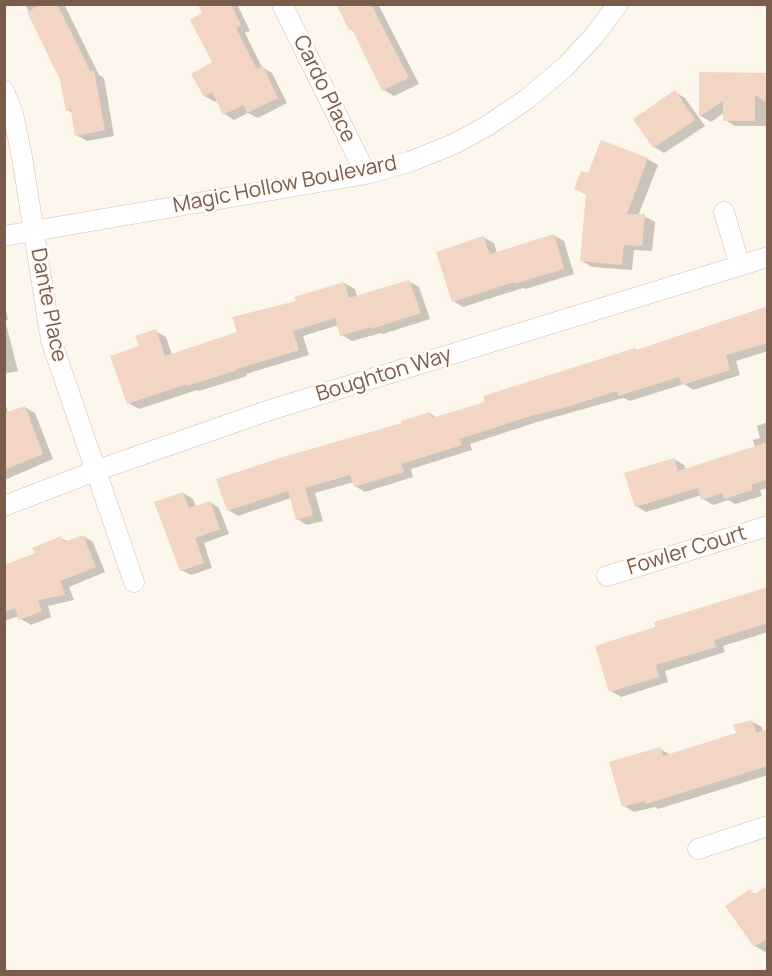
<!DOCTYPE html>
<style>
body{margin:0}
#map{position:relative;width:772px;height:976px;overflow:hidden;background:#fdf6ec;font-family:Manrope,sans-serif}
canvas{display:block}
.frame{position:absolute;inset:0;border:6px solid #7a5c4d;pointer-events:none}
</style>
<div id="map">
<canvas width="772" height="976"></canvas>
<div class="frame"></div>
</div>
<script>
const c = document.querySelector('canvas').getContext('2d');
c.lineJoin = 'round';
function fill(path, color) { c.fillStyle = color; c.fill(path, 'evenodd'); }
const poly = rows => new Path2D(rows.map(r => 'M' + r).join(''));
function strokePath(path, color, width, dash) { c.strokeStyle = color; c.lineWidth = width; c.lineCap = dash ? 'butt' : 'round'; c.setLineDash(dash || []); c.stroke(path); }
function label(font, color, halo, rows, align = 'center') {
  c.font = font + ' Manrope,sans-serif'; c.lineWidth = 5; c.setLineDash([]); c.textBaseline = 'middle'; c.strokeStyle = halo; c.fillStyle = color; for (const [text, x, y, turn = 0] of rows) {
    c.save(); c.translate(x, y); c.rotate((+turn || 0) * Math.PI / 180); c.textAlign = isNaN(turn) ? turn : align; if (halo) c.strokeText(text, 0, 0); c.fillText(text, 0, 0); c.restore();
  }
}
fill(poly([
 [25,4,64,4,99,75,104,78,114,136,87,141,76,135,73,113,67,110,62,80],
 [199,4,237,4,250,31,245,33,262,67,272,73,287,103,258,118,248,113,234,120,225,114,217,100,215,102,205,96,214,63,204,14],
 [338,4,378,4,419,84,394,96,384,90,355,32,350,29],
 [701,74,768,74,768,126,735,126,725,120,725,112,711,122,701,116],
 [675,92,685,98,705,126,664,153,654,147],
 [602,141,648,159,658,165,638,216,644,216,655,222,652,251,634,250,632,270,592,267,582,261,587,195,576,189,589,175],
 [553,235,564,241,574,274,526,289,523,288,463,307,453,301,483,237,494,243,497,253],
 [408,281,419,287,430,319,383,334,381,333,352,341,342,335,339,325,303,336,309,355,246,374,247,376,199,391,197,390,139,409,128,403,140,347,155,331,166,337,172,355,239,333,297,302,344,283,355,289,357,297],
 [4,299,8,320,5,320,18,371,4,374],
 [768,309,768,351,736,361,740,375,693,390,684,384,630,401,623,398,537,422,470,444,472,450,411,469,413,477,365,492,355,486,354,482,315,493,323,521,307,525,297,519,291,498,238,516,228,510,404,424,430,413,437,418,487,403,635,349,637,351],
 [4,398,8,413,25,407,35,413,53,459,7,479,4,477],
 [768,422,768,488,760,490,762,496,735,504,728,500,713,505,703,499,702,495,646,512,636,506,674,459,684,465,686,470,755,448,753,440,760,438,757,426],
 [183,493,193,499,196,507,210,502,219,508,229,534,204,543,212,568,191,575,181,570],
 [83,536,93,542,105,572,69,587,74,600,48,606,51,617,31,625,21,619,19,616,4,621,4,566,36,554,61,538,69,542],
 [768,589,768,632,723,646,725,652,665,671,668,682,621,697,611,691],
 [751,721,762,727,763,732,768,731,768,775,658,809,655,807,634,812,624,806,660,749,671,755,737,734],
 [768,887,768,950,765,952,755,946,750,891,756,895]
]), '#0003');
fill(poly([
 [42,4,57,4,90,71,94,70,105,130,75,136,71,110,66,111,60,80,27,12],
 [198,4,231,4,241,25,236,28,257,69,263,66,278,98,247,113,243,105,223,115,212,92,204,97,191,74,212,62,190,20,202,13],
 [336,4,371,4,409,78,382,91,352,29,349,30],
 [699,72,768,73,768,103,755,95,755,121,723,121,723,101,699,117],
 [675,90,695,120,653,148,633,119],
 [601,140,648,158,627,214,645,214,642,246,624,245,622,265,580,261,586,194,574,189,581,171,588,173],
 [554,234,564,269,514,284,514,282,452,302,436,252,483,236,490,254],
 [409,280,421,313,371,329,371,327,340,336,335,318,293,331,299,350,237,369,237,370,187,386,187,384,127,404,110,356,139,346,135,336,156,329,165,356,237,332,232,317,296,301,294,297,344,282,349,298],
 [768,306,768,343,726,355,730,370,682,385,679,377,618,396,617,391,567,407,527,417,460,439,462,445,401,464,404,472,354,487,350,475,305,488,313,515,296,520,288,491,227,511,216,479,283,457,402,423,401,421,430,412,432,418,485,402,483,396,635,348,636,350],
 [25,406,43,454,4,470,4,413],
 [768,442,768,479,751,485,753,490,724,499,722,493,701,500,698,488,635,507,624,473,674,458,678,471],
 [183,492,189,508,210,501,220,529,195,538,204,563,180,571,154,502],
 [83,535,96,567,60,581,65,595,38,600,42,611,19,620,15,608,4,612,4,565,35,553,32,548,61,536,64,542],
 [768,587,768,623,714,640,716,647,656,665,659,677,609,692,595,646,655,627,654,622],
 [752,720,756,733,768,729,768,766,646,804,645,801,622,807,609,762,660,747,663,756,736,733,733,725],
 [768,885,768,938,754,947,725,906,750,889,753,895]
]), '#f3d5c3');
const minor = poly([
 [282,4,366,174],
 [4,91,13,114,22,157,51,340,134,582],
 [724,212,740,266],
 [4,236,366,174,409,162,454,144,487,126,527,99,565,67,594,36,618,4],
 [4,506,95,471,270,410,768,257],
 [607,576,768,526],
 [698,849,768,826]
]);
strokePath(minor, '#d1beb0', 21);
strokePath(minor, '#fff', 20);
label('21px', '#7a5c4d', '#fffaf3', [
 ["Cardo Place",324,89,64],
 ["Magic Hollow Boulevard",285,185,-11],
 ["Dante Place",48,305,79],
 ["Boughton Way",384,375,-17],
 ["Fowler Court",687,551,-17]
]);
</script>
